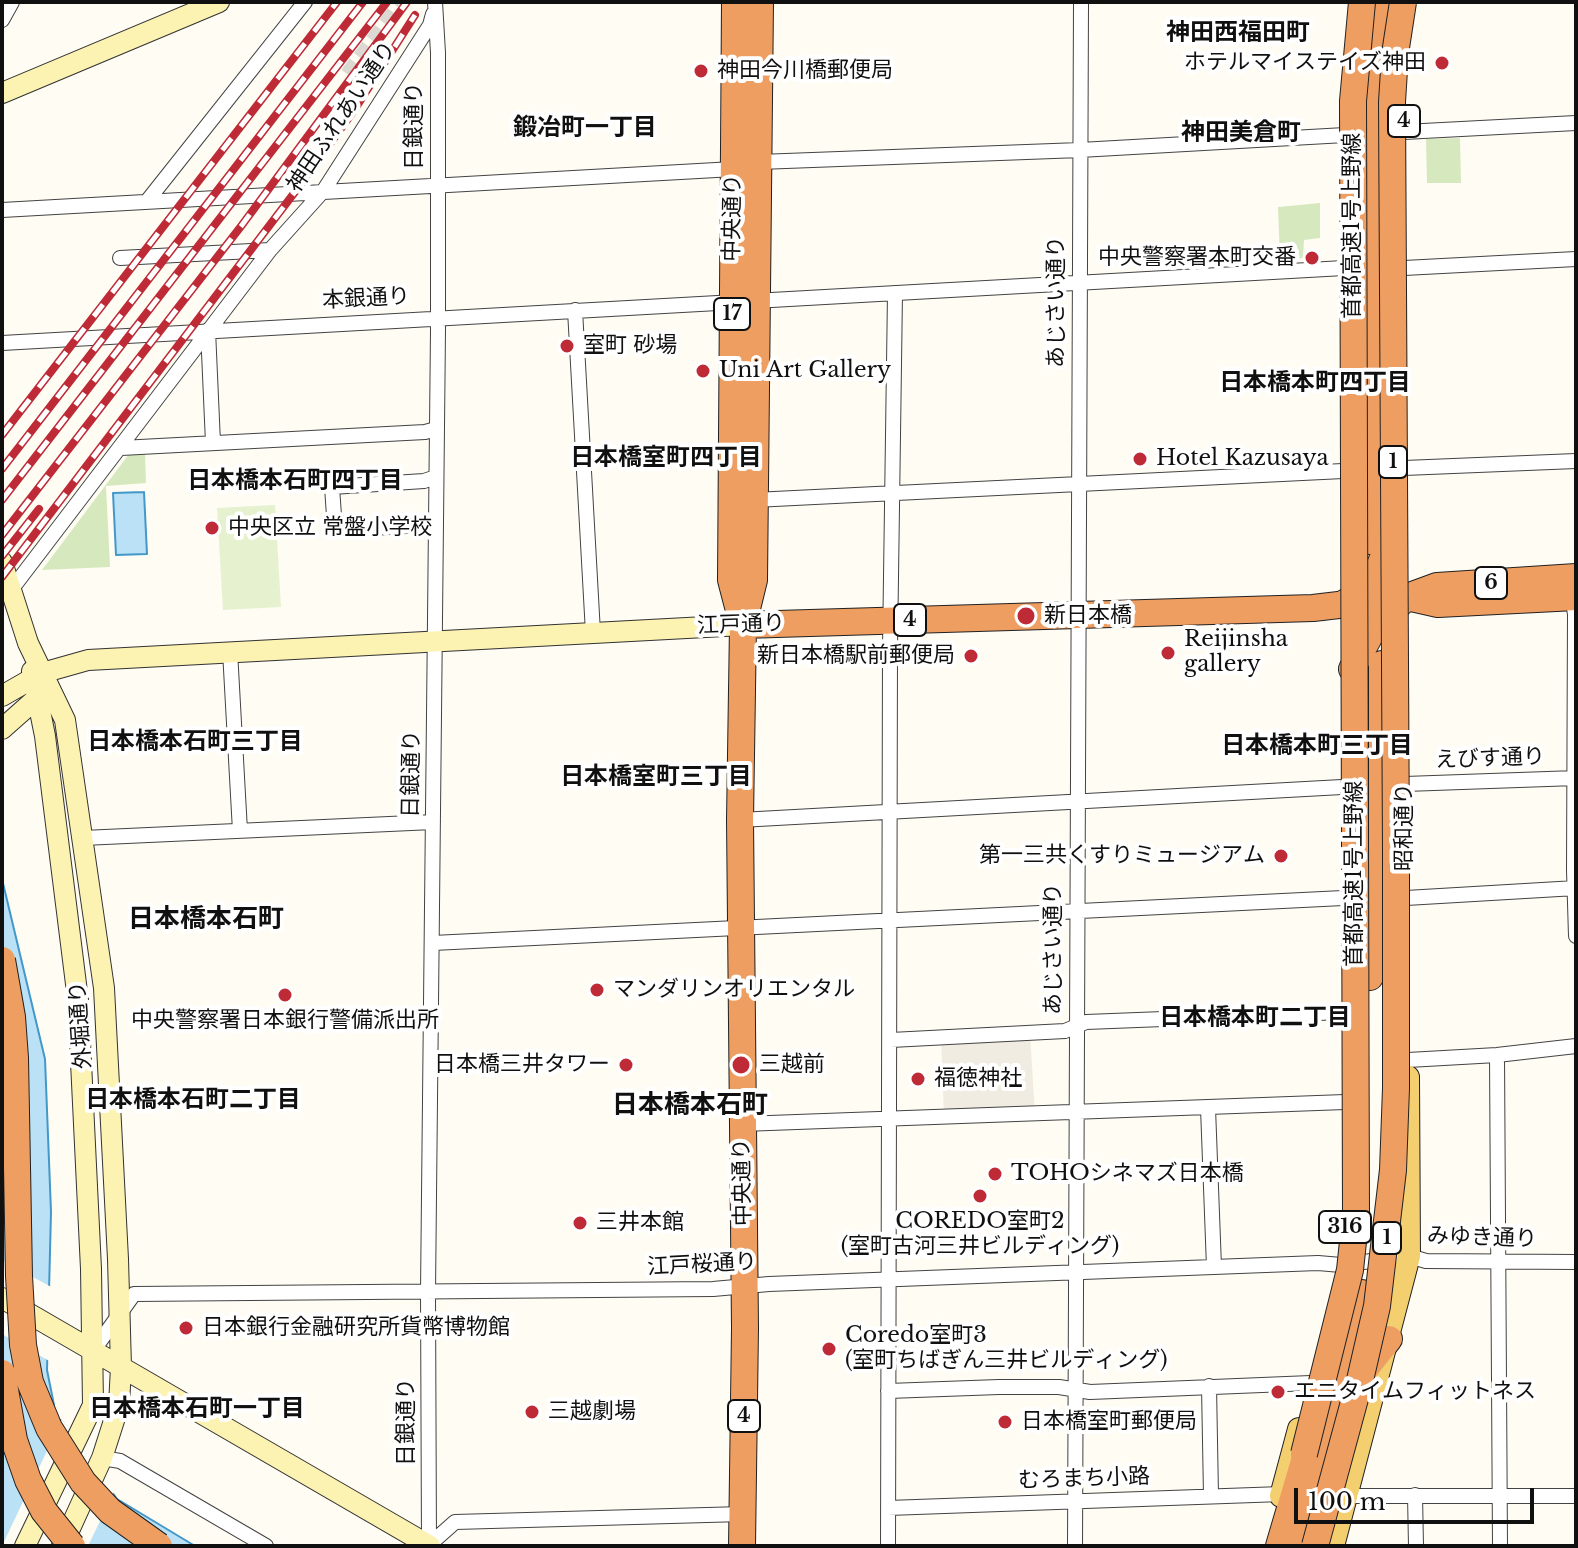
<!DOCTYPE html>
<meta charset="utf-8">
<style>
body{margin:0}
#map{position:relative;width:1578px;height:1548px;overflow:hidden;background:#fffcf4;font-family:"Libre Baskerville",serif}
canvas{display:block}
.frame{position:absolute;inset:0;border:4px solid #101010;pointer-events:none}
.scale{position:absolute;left:1294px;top:1488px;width:240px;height:36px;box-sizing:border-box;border:4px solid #101010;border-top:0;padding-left:10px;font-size:24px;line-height:28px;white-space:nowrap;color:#101010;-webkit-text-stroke:6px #fff;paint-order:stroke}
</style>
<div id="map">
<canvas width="1578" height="1548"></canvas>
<div class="frame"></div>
<div class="scale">100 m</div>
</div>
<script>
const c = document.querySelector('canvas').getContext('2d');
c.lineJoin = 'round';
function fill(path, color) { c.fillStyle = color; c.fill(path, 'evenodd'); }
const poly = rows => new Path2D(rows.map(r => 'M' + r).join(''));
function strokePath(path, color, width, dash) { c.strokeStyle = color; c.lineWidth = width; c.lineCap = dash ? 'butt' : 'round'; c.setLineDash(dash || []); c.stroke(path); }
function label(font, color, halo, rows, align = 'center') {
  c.font = font + ' "Libre Baskerville","Noto Sans JP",serif'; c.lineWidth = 8; c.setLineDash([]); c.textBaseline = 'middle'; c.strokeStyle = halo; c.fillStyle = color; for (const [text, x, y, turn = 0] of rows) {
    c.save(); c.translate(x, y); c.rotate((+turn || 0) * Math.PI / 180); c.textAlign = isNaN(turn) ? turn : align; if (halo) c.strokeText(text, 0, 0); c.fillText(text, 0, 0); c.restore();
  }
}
fill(poly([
 [1460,138,1461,183,1427,183,1426,139],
 [1320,203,1320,238,1304,240,1303,258,1280,260,1278,207],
 [129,454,145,454,146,483,106,486,110,567,42,570]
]), '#d6e9be');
fill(poly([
 [275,505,281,607,223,610,217,508]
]), '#e6f1cf');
fill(poly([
 [1030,1033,1035,1114,944,1117,941,1038]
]), '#f0ece2');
const water = poly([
 [144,492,147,554,116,555,113,493,144,492],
 [2,879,45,1059,51,1212,47,1370,54,1405,49,1415,62,1421,117,1499,195,1546,2,1546,2,879]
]);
fill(water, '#bae1f5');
strokePath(water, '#4398ca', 2);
fill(poly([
 [2,1260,53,1288,51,1362,2,1334],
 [62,1419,114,1492,88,1546,2,1546]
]), '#fffcf4');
strokePath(poly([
 [347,74,401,2]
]), '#dbd9d2', 14, [14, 7]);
const street = poly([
 [2,20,12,2],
 [1404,132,1576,123],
 [759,162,1080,150,1345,135],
 [148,200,305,2],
 [2,210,734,169],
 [120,258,270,250],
 [1404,268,1576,259],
 [575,310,593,633],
 [208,330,213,443],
 [2,343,1344,268],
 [121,448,425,432,436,429],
 [1404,468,1576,461],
 [754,500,1343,471],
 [436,521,424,525,335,530,332,487,424,481,436,477],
 [11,590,270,250,324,190,430,25,433,14],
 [1572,597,1575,614,1574,870,1576,936],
 [230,651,240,831],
 [1405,784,1576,778],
 [740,820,1342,787],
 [83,838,433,822],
 [1406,898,1576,888],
 [433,943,1343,898],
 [891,1040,1065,1031,1086,1022,1344,1012],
 [1497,1055,1500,1546],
 [1408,1060,1497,1055,1576,1046],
 [1208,1108,1214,1267],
 [742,1124,1345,1102],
 [93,1351,134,1294,713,1289,769,1284,1318,1263,1341,1265,1409,1256,1426,1261,1576,1262],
 [1209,1386,1211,1496],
 [888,1391,999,1387,1059,1387,1090,1392,1311,1383],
 [102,1458,120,1461,266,1546],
 [1415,1495,1416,1546],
 [1347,1496,1576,1496],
 [888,1508,1282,1494],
 [429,1545,455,1522,743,1514],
 [429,1546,428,1292,438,330,438,53,435,2],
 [888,1546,890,648,895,293],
 [1075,1546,1081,2]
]);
const secondary = poly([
 [2,93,219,2],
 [2,562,28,643,65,720,104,988,118,1259,121,1367,119,1405,102,1458,62,1546],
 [2,696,42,673,88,660,743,625],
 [2,729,46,690],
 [2,1298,430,1546],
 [25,1546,93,1405,91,1269,78,1000,45,736,32,671]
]);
const primary = poly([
 [1281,1496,1299,1429],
 [1333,1546,1409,1256,1408,1077]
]);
const highway = poly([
 [735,2,731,580,742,622],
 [1361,272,1367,312,1369,541],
 [1380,302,1376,101,1378,51,1384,2],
 [1407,597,1438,604,1576,597],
 [1341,605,1360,594,1376,575,1393,533],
 [743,625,1313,608,1407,597,1437,586,1576,577],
 [1382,664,1382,902,1390,952],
 [1352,669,1375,626,1407,597],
 [1368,908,1370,977],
 [1329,1390,1362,1293],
 [742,1546,745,1328,740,820,743,625,754,580,760,2],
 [1279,1546,1312,1434],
 [1299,1546,1323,1459,1341,1408,1354,1383,1389,1339]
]);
strokePath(street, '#434343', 16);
strokePath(secondary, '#323232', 22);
strokePath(primary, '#212121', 24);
strokePath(highway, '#212121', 28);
strokePath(street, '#fff', 14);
strokePath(secondary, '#fcf2b2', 20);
strokePath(primary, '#f4cf6f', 22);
strokePath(highway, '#ef9e62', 26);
const rail = poly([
 [2,435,337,2],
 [2,469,363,2],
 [2,500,387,2],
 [2,535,242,225,407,2],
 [2,556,39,509],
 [2,577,301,184,353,112,415,15]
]);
strokePath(rail, '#be2b37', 8);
strokePath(rail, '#fff', 5, [15]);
const highwayBridge = poly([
 [2,960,12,1017,15,1058,19,1276,23,1345,30,1382,49,1428,83,1482,110,1511,159,1546],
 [2,1373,14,1440,28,1480,44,1511,72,1546],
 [1304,1454,1350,1270,1356,1213,1353,101,1362,2],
 [1315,1546,1360,1380,1377,1306,1393,1170,1396,1088,1396,850,1392,102,1395,54,1403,2]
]);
strokePath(highwayBridge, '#212121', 28, []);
strokePath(highwayBridge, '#ef9e62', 26);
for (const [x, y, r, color] of [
 [1442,63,8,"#be2b37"],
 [701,71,8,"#be2b37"],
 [1312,258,8,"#be2b37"],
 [567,346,8,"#be2b37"],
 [703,371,8,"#be2b37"],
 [1140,459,8,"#be2b37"],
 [212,528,8,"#be2b37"],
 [1026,616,10,"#be2b37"],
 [1168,653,8,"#be2b37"],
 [971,656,8,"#be2b37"],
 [1281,856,8,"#be2b37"],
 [597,990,8,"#be2b37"],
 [285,995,8,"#be2b37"],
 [626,1065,8,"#be2b37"],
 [741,1065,10,"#be2b37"],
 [918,1079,8,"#be2b37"],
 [995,1174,8,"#be2b37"],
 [980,1196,8,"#be2b37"],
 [580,1223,8,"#be2b37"],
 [186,1328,8,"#be2b37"],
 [829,1349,8,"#be2b37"],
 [1278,1392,8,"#be2b37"],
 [532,1412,8,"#be2b37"],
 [1005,1422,8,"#be2b37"]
]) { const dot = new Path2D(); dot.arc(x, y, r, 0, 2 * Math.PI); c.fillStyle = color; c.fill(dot); strokePath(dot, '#fff', 3); }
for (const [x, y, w] of [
 [1404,121,32],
 [732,314,36],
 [1393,462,28],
 [1491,583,32],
 [910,620,32],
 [1345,1227,52],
 [1387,1238,28],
 [744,1416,32]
]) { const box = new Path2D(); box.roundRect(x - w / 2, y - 16, w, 32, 6); c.fillStyle = '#fff'; c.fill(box); strokePath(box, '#101010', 2); }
label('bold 20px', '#101010', null, [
 ["4",1404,121],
 ["17",732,314],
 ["1",1393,462],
 ["6",1491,583],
 ["4",910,620],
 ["316",1345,1227],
 ["1",1387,1238],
 ["4",744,1416]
]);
label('22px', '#101010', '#fff', [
 ["ホテルマイステイズ神田",1426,63,"right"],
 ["神田今川橋郵便局",717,71],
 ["中央警察署本町交番",1296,258,"right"],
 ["室町 砂場",583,346],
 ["Uni Art Gallery",719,371],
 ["Hotel Kazusaya",1156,459],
 ["中央区立 常盤小学校",228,528],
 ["新日本橋",1044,616],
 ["Reijinsha",1184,640],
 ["gallery",1184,665],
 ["新日本橋駅前郵便局",955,656,"right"],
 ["第一三共くすりミュージアム",1265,856,"right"],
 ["マンダリンオリエンタル",613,990],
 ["中央警察署日本銀行警備派出所",285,1021,"center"],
 ["日本橋三井タワー",610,1065,"right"],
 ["三越前",759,1065],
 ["福徳神社",934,1079],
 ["TOHOシネマズ日本橋",1011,1174],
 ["COREDO室町2",980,1222,"center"],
 ["(室町古河三井ビルディング)",980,1247,"center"],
 ["三井本館",596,1223],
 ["日本銀行金融研究所貨幣博物館",202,1328],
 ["Coredo室町3",845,1336],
 ["(室町ちばぎん三井ビルディング)",845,1361],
 ["エニタイムフィットネス",1294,1392],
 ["三越劇場",548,1412],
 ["日本橋室町郵便局",1021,1422]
], 'left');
label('22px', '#101010', '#fff', [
 ["神田ふれあい通り",342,117,-56],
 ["日銀通り",415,126,-90],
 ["中央通り",733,218,-89],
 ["首都高速1号上野線",1353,226,-90],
 ["本銀通り",366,299,-3],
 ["あじさい通り",1057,302,-90],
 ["江戸通り",741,625,-2],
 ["えびす通り",1490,759,-2],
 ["日銀通り",412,774,-89],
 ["昭和通り",1405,827,-90],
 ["首都高速1号上野線",1355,874,-90],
 ["あじさい通り",1054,949,-90],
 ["外堀通り",81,1025,-94],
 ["中央通り",743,1182,-91],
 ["みゆき通り",1482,1238,2],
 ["江戸桜通り",702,1265,-3],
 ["日銀通り",407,1422,-90],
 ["むろまち小路",1084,1479,-2]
]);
label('bold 24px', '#101010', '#fff', [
 ["神田西福田町",1238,33],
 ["鍛冶町一丁目",585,128],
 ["神田美倉町",1241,133],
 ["日本橋本町四丁目",1315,383],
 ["日本橋室町四丁目",666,458],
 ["日本橋本石町四丁目",295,481],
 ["日本橋本石町三丁目",195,742],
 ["日本橋本町三丁目",1317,746],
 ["日本橋室町三丁目",656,777],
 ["日本橋本町二丁目",1255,1018],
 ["日本橋本石町二丁目",193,1100],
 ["日本橋本石町一丁目",197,1409]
]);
label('bold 26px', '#101010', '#fff', [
 ["日本橋本石町",206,920],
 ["日本橋本石町",690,1106]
]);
</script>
